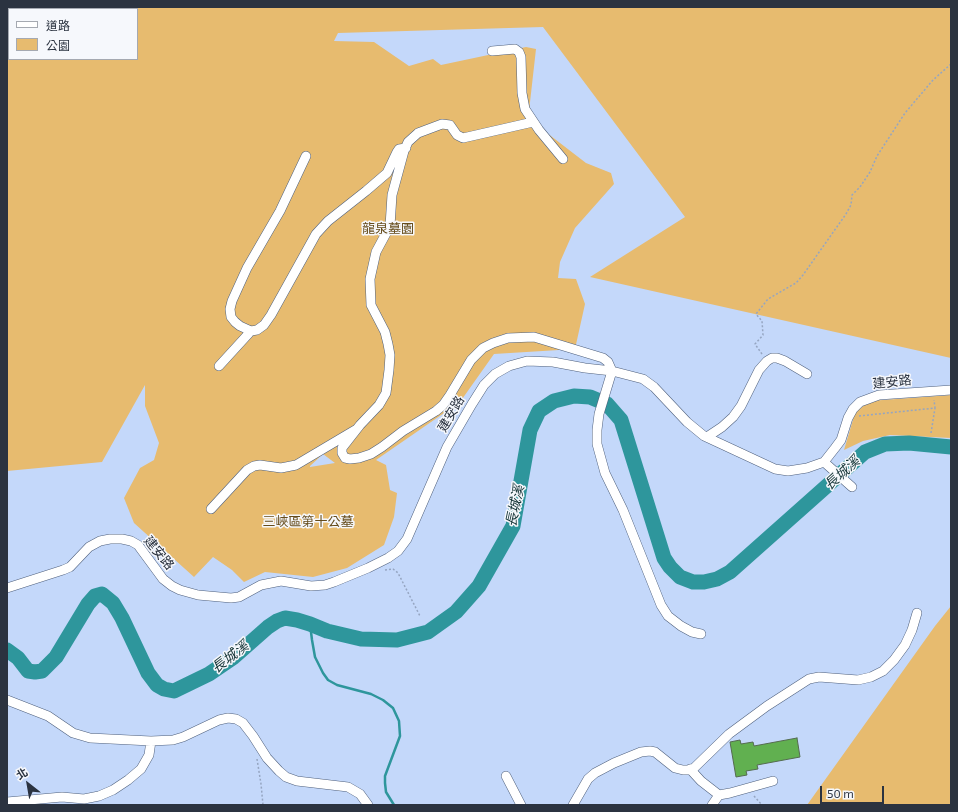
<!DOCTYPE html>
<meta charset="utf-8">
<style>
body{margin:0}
#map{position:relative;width:958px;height:812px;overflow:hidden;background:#c4d8fa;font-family:"Exo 2","Noto Sans TC",sans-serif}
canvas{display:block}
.frame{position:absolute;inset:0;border:8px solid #2b3340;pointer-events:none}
.legend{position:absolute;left:8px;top:8px;width:130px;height:52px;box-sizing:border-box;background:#f6f8fc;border:1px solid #a5a9b1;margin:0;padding:5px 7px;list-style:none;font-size:12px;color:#2b3340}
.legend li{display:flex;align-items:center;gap:8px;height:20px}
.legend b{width:20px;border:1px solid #a5a9b1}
.north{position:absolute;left:8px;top:764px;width:40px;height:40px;-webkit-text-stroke:3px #f6f8fc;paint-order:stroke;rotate:329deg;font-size:11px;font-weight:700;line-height:16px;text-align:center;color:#2b3340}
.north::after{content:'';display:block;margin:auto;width:14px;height:18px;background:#2b3340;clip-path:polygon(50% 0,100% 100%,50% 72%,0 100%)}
.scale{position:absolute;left:820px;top:786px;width:64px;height:18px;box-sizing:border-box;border:2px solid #2b3340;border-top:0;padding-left:5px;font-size:12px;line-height:14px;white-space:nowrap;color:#2b3340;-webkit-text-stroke:3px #f6f8fc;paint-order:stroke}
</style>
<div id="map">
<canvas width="958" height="812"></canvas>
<div class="frame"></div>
<ul class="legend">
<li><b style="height:5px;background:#fff"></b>道路</li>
<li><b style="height:11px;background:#e7bb6f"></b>公園</li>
</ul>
<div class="north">北</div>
<div class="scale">50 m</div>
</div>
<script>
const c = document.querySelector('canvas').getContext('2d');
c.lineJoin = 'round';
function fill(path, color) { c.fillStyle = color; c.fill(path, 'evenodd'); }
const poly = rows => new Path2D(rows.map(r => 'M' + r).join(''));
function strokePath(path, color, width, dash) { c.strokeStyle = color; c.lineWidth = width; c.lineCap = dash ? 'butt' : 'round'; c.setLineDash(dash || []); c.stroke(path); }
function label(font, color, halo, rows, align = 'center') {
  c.font = font + ' "Exo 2","Noto Sans TC",sans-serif'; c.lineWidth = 3; c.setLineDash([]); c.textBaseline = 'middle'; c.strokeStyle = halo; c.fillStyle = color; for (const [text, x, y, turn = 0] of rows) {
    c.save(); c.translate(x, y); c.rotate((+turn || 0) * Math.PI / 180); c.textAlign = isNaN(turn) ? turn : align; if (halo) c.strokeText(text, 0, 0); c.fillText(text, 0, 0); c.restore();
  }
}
fill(poly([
 [7,7,951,7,951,358,590,277,685,217,543,27,338,33,334,41,374,42,409,66,433,59,441,65,526,47,536,49,529,111,547,133,586,163,611,173,614,184,575,228,560,262,558,278,576,279,585,304,575,349,494,354,460,402,376,460,386,465,390,490,397,493,394,517,384,545,347,568,313,577,265,572,244,582,232,570,213,557,194,577,134,523,124,498,140,468,154,460,159,443,145,406,145,385,102,462,7,471],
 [9,9,137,9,137,59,9,59],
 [323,454,335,463,310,467,310,466],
 [951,395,951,438,890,435,863,441,844,450,855,413,869,401],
 [951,606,951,805,807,805,935,626]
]), '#e7bb6f');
strokePath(poly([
 [310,624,312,640,315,657,323,673,328,680,337,685,371,694,383,700,393,708,399,721,400,736,385,776,385,783,386,792,394,805]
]), '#2e969c', 2.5);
strokePath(poly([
 [7,650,18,658,28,671,35,672,42,671,56,657,88,604,95,596,102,594,113,603,122,618,148,673,157,685,164,689,174,691,209,674,234,657,268,627,277,621,285,618,297,620,310,624,327,631,361,639,397,640,428,632,456,612,479,586,513,526,530,430,539,411,554,401,574,396,590,397,607,404,621,420,664,558,670,567,680,577,693,582,704,582,717,579,730,572,865,452,885,444,909,443,951,447]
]), '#2e969c', 15);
const building = poly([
 [797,738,800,757,757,765,758,769,746,771,747,775,736,777,730,742,740,740,741,744,753,742,754,746,797,738]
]);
fill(building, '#61b050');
strokePath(building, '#546b4f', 1);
const minor = poly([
 [492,51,515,49,519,52,521,57,522,93,525,109,539,130,563,159],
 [533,122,463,138,457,135,450,125,442,124,418,133,408,142,404,151,392,195,390,226,376,252,370,279,371,305,385,332,388,344,390,355,389,370,386,393,379,405,360,425,342,448,342,453,345,458,350,459,359,458,371,454,382,447,403,431,436,411,443,405,450,395,471,360,483,348,493,343,508,338,534,337,603,358,608,362,612,371,599,414,597,430,597,444,605,473,623,510,661,605,668,616,681,626,692,632,701,634],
 [306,156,280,211,247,268,232,301,230,309,231,317,235,322,240,326,251,331,257,330,264,325,271,315,316,234,328,221,366,191,387,173,397,152,399,149,406,148],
 [219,366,251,331],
 [707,437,722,427,733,417,741,406,759,370,767,361,772,358,777,358,785,361,807,374],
 [824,462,852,487],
 [211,509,247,470,254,466,260,465,281,468,296,465,355,430],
 [7,588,63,570,70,567,89,547,100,541,110,539,122,539,131,541,138,545,163,579,172,586,180,590,198,595,231,598,239,597,261,585,281,581,311,586,325,585,334,582,368,568,388,558,398,551,407,539,447,447,472,404,484,385,495,374,509,366,527,361,553,362,585,368,612,371,643,379,654,387,687,422,704,436,775,469,788,471,807,468,824,462,835,448,841,440,848,418,853,409,860,402,879,395,951,390],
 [7,700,48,716,73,733,90,738,151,741,173,740,183,737,219,720,228,718,236,719,243,723,253,736,267,758,279,771,286,777,297,781,348,787,360,794,368,805],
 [690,769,701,781,719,795,730,793,773,781],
 [506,776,521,805],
 [7,802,62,797,84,799,99,796,113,790,128,780,141,769,149,755,151,741],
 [573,805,588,779,595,773,614,763,641,752,650,751,655,752,675,768,683,770,688,770,694,768,729,734,767,706,809,679,819,677,858,680,871,677,883,671,894,660,905,645,912,630,917,613],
 [712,805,719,795]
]);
strokePath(minor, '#4f607d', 10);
strokePath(poly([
 [762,354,755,344,763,335,762,321,756,314,768,299,796,283,803,275,846,214,851,205,852,195,860,187,870,172,877,156,905,113,933,80,951,64],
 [859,416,935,408,934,400],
 [931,433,935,408],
 [385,570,393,569,398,573,420,616],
 [257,759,261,784,263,805],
 [754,796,762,805]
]), '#95a5c1', 1.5, [2, 2]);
strokePath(minor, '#fff', 9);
label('13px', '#664c1b', '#f6f8fc', [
 ["龍泉墓園",388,229],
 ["三峽區第十公墓",308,522]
]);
label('13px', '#2b3340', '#f6f8fc', [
 ["建安路",892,382,-6],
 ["建安路",451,414,-60],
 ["建安路",159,553,50]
]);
label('italic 14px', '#173638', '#f6f8fc', [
 ["長城溪",842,473,-42],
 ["長城溪",515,506,-78],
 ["長城溪",230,657,-38]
]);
</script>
